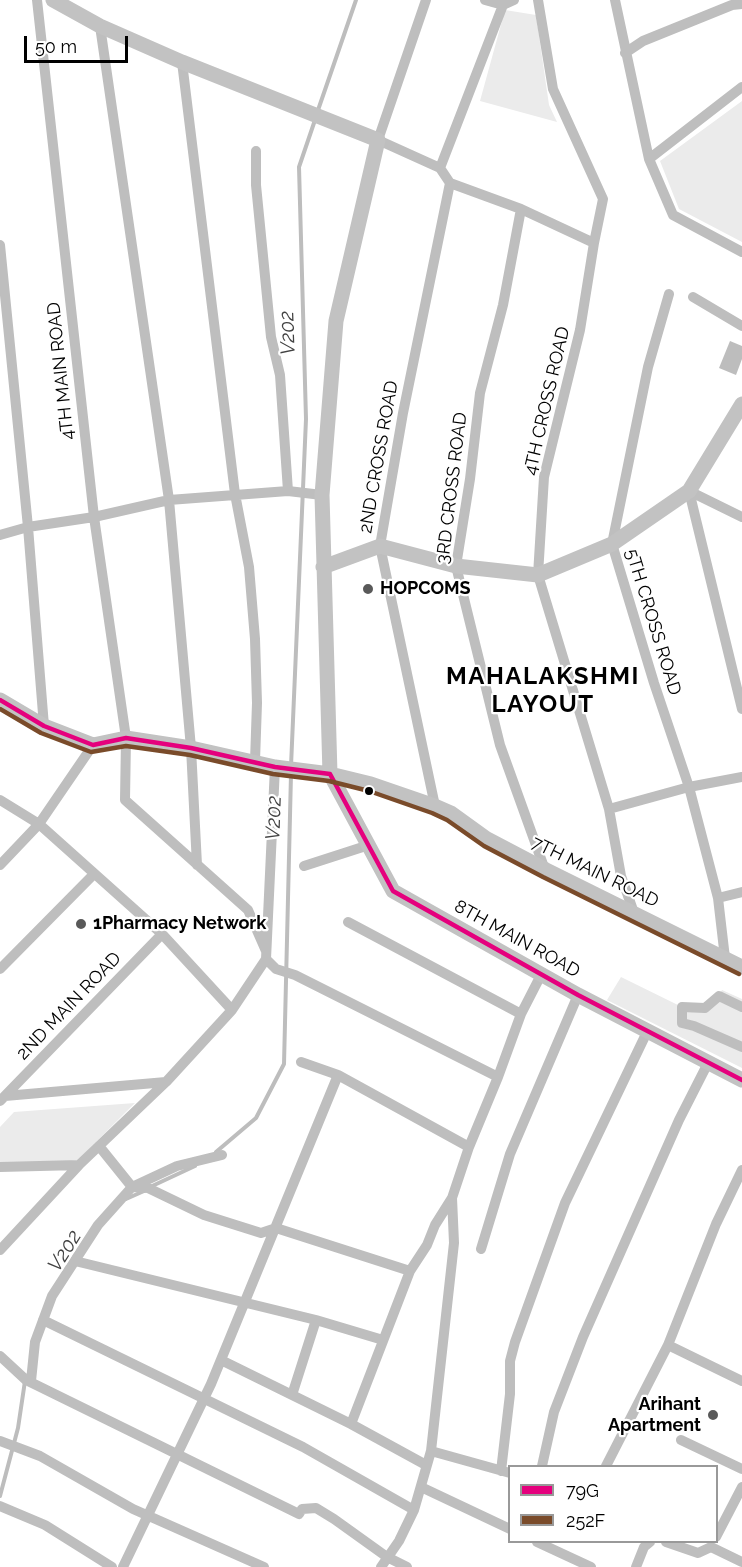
<!DOCTYPE html>
<style>
body{margin:0}
#map{position:relative;width:742px;height:1567px;overflow:hidden;background:#fff;font-family:Raleway,sans-serif}
canvas{display:block}
.legend{position:absolute;left:508px;top:1465px;width:210px;height:78px;box-sizing:border-box;background:#fff;border:2px solid #999;margin:0;padding:8px 10px;list-style:none;font-size:18px;color:#000}
.legend li{display:flex;align-items:center;gap:12px;height:30px}
.legend b{width:30px;border:2px solid #999}
.scale{position:absolute;left:24px;top:36px;width:104px;height:27px;box-sizing:border-box;border:3px solid #000;border-top:0;padding-left:8px;font-size:18px;line-height:21px;white-space:nowrap;color:#000;-webkit-text-stroke:4px #fff;paint-order:stroke}
</style>
<div id="map">
<canvas width="742" height="1567"></canvas>
<ul class="legend">
<li><b style="height:8px;background:#e5007d"></b>79G</li>
<li><b style="height:8px;background:#7a4b2a"></b>252F</li>
</ul>
<div class="scale">50 m</div>
</div>
<script>
const c = document.querySelector('canvas').getContext('2d');
c.lineJoin = 'round';
function fill(path, color) { c.fillStyle = color; c.fill(path, 'evenodd'); }
const poly = rows => new Path2D(rows.map(r => 'M' + r).join(''));
function strokePath(path, color, width, dash) { c.strokeStyle = color; c.lineWidth = width; c.lineCap = dash ? 'butt' : 'round'; c.setLineDash(dash || []); c.stroke(path); }
function label(font, color, halo, rows, align = 'center') {
  c.font = font + ' Raleway,sans-serif'; c.lineWidth = 4.5; c.setLineDash([]); c.textBaseline = 'middle'; c.strokeStyle = halo; c.fillStyle = color; for (const [text, x, y, turn = 0] of rows) {
    c.save(); c.translate(x, y); c.rotate((+turn || 0) * Math.PI / 180); c.textAlign = isNaN(turn) ? turn : align; if (halo) c.strokeText(text, 0, 0); c.fillText(text, 0, 0); c.restore();
  }
}
fill(poly([
 [505,10,536,15,549,105,557,122,480,101],
 [742,101,742,242,679,209,660,161],
 [621,977,682,1007,705,1008,719,996,722,990,742,999,742,1068,607,1000],
 [135,1103,78,1160,0,1171,0,1127,14,1112]
]), '#ebebeb');
fill(poly([
 [730,341,742,346,742,359,736,375,719,368]
]), '#bdbdbd');
strokePath(poly([
 [317,113,356,0],
 [291,766,306,419,299,167,315,120],
 [216,1152,256,1118,284,1064,291,774],
 [150,1187,195,1166],
 [126,1199,144,1191],
 [0,1496,18,1428,25,1381]
]), '#bdbdbd', 4);
strokePath(poly([
 [37,0,94,517,126,738,125,800,248,910,266,951],
 [426,0,378,140,440,168,450,183,521,209,594,243,603,199,553,89,538,0],
 [485,0,503,5,514,0],
 [615,0,649,159,673,215,742,252],
 [100,26,169,500,191,748,197,865],
 [625,53,643,41,732,5,742,4],
 [182,62,235,494,249,567,255,639,257,703,255,761],
 [256,151,256,185,271,337,280,375,288,491],
 [649,159,742,87],
 [440,168,503,5],
 [521,209,503,305,480,393,470,479,456,566,500,745,545,870],
 [594,243,580,330,544,477,538,575,609,809,621,876,634,913],
 [0,245,28,527,44,726],
 [669,294,648,367,612,544,654,683,689,787,718,898,725,958],
 [693,297,742,326],
 [689,491,742,709],
 [689,491,742,517],
 [0,535,28,527,94,517,169,500,288,491,322,495],
 [0,800,39,824,162,934,232,1010],
 [435,806,380,546,403,413,450,183],
 [609,809,689,787,742,777],
 [0,865,39,824,93,745],
 [304,866,369,845],
 [718,898,742,892],
 [348,922,521,1014],
 [266,959,276,969,295,975,498,1077],
 [0,969,94,874],
 [742,1007,719,996,705,1008,682,1007,682,1023,694,1026,742,1047],
 [301,1062,338,1075,469,1147],
 [5,1096,166,1082],
 [0,1101,162,934],
 [222,1155,177,1166,132,1187,148,1188,204,1215,261,1233,276,1228,410,1271],
 [0,1167,79,1165,166,1082,232,1010,266,959,275,767],
 [481,1249,510,1154,578,995],
 [0,1250,79,1165],
 [75,1261,316,1320,383,1340],
 [43,1320,303,1447,414,1510],
 [668,1345,742,1381],
 [0,1356,26,1380,299,1514,302,1509,316,1508,334,1519,387,1557,407,1567],
 [221,1360,351,1424,426,1465],
 [31,1381,35,1342,52,1296,98,1225,132,1187,99,1146],
 [292,1395,316,1320],
 [351,1424,410,1271,427,1245,435,1225,452,1198],
 [681,1440,742,1469],
 [0,1441,40,1456,133,1509,264,1567],
 [431,1451,510,1473],
 [542,1466,554,1412,583,1337,679,1120,708,1063],
 [606,1466,668,1345,716,1224,742,1170],
 [501,1471,510,1394,510,1361,515,1342,565,1203,647,1032],
 [421,1487,510,1529],
 [0,1506,45,1525,112,1567],
 [716,1537,742,1487],
 [537,1542,591,1567],
 [666,1542,698,1553,711,1547],
 [711,1547,742,1562],
 [123,1567,211,1384,338,1075],
 [381,1567,399,1541,414,1510,431,1451,454,1243,452,1198,469,1147,498,1077,521,1014,541,975],
 [636,1567,644,1547,650,1542]
]), '#bebebe', 10);
strokePath(poly([
 [53,0,100,26,182,62,378,140,336,321,322,495,330,774,393,891,578,995,742,1080],
 [323,567,380,546,456,566,538,575,612,544,689,491,742,404],
 [0,700,44,726,93,745,126,738,191,748,275,767,330,774,371,784,435,806,451,813,487,839,546,870,742,967]
]), '#c2c2c2', 15);
strokePath(poly([
 [0,700,44,726,93,745,126,738,191,748,275,767,330,774,393,891,578,995,742,1080]
]), '#e5007d', 4.5);
strokePath(poly([
 [0,709,41,733,91,752,126,746,190,755,273,774,329,781,369,791,432,813,447,820,484,846,543,877,739,974]
]), '#7a4b2a', 4.5);
for (const [x, y, r, color] of [
 [368,589,6,"#595959"],
 [369,791,5,"#000"],
 [81,924,6,"#595959"],
 [713,1415,6,"#595959"]
]) { const dot = new Path2D(); dot.arc(x, y, r, 0, 2 * Math.PI); c.fillStyle = color; c.fill(dot); strokePath(dot, '#fff', 2); }
label('18px', '#000', '#fff', [
 ["4TH MAIN ROAD",61,371,-96],
 ["4TH CROSS ROAD",547,401,-77],
 ["2ND CROSS ROAD",379,457,-80],
 ["3RD CROSS ROAD",452,488,-83],
 ["5TH CROSS ROAD",653,622,73],
 ["7TH MAIN ROAD",595,872,26],
 ["8TH MAIN ROAD",517,939,29],
 ["2ND MAIN ROAD",69,1006,-46]
]);
label('bold 18px', '#000', '#fff', [
 ["HOPCOMS",380,589],
 ["1Pharmacy Network",93,924],
 ["Arihant",701,1405,"right"],
 ["Apartment",701,1426,"right"]
], 'left');
label('italic 20px', '#424242', '#fff', [
 ["V202",288,333,-92],
 ["V202",274,818,-88],
 ["V202",65,1251,-58]
]);
c.letterSpacing = '1.5px';
label('bold 24px', '#000', '#fff', [
 ["MAHALAKSHMI",543,677],
 ["LAYOUT",543,705]
]);
c.letterSpacing = '0px';
</script>
